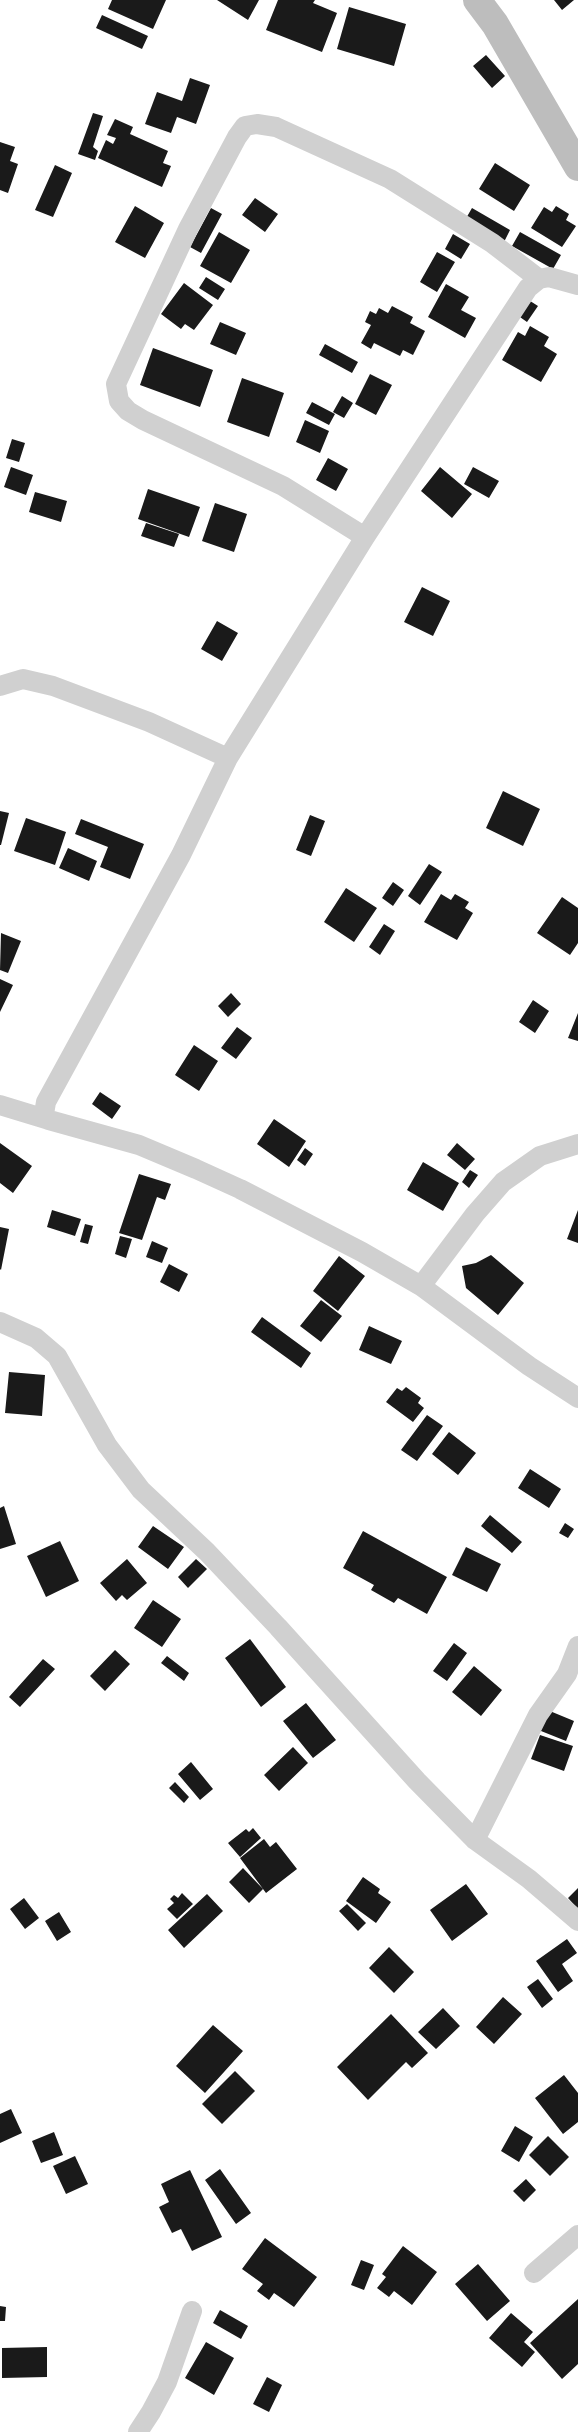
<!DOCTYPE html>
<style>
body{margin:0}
canvas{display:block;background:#fff}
</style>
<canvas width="578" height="2432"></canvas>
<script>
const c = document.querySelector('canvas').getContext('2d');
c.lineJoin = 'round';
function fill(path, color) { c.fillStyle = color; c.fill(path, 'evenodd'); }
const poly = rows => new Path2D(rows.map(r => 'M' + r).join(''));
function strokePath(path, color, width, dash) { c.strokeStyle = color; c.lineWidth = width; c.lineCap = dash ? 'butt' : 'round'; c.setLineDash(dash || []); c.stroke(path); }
fill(poly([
 [112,0,166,0,153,29,108,9],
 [217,0,259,0,248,20],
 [278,0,315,0,313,3,337,13,322,52,266,30],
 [554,0,574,0,562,10],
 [349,7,406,24,394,66,337,49],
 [102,15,148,36,142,49,96,28],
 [486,55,505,76,492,88,473,66],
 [190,78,210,85,196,124,177,117,171,133,145,124,157,92,182,101],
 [93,113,103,116,93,147,98,151,95,160,78,154],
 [115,119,133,127,130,134,168,151,163,163,171,166,162,187,98,158,106,140,113,144,116,138,107,135],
 [0,142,15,147,10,161,18,164,8,193,0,190],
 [495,163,530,185,514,211,479,189],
 [55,165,72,173,53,217,35,210],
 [255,198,278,214,265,232,242,215],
 [135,206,164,223,145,258,115,242],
 [556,206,569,214,566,220,576,226,562,247,531,228,544,207,552,212],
 [211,208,222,214,201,253,190,247],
 [472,208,510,230,504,242,465,220],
 [219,232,250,250,231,283,200,266],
 [520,232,561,255,553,269,512,246],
 [453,234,470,244,461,259,445,249],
 [437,252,455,262,437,292,420,282],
 [206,277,225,289,218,300,199,288],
 [184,283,213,305,194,330,185,324,181,329,161,314],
 [446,284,469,297,461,310,476,318,465,338,428,317],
 [527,299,538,306,527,322,517,315],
 [392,306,413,317,410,323,425,331,413,355,403,350,400,356,374,343,371,349,361,343,371,325,365,322,370,311,376,314,379,308,388,313],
 [220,322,246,333,236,355,210,344],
 [530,326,549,337,544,346,557,354,541,382,502,360,518,332,525,336],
 [325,344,358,362,352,373,319,355],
 [153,348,213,370,200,407,140,385],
 [370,374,392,385,376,415,355,404],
 [242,378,284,393,269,437,227,422],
 [342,396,353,403,344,418,333,412],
 [312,402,335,414,329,425,306,413],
 [305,420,329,431,320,453,296,442],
 [12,439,25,443,19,462,6,458],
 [328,458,348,469,336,491,316,480],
 [11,467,33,475,26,495,4,487],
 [440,467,472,494,452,518,421,491],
 [473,467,499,481,489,498,464,484],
 [148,489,200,507,189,537,138,519],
 [35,492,67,501,61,522,29,512],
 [215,503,247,514,234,552,202,541],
 [146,523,179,534,174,547,141,536],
 [422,587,450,601,433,636,404,622],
 [217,621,238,633,222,661,201,649],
 [503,791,540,809,523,846,486,828],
 [0,811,9,813,1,845,0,845],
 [310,815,325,821,311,856,296,850],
 [26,818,66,832,55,865,14,851],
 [81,819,144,844,130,879,100,867,108,847,75,834],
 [68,848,97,861,89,881,59,868],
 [429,864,442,872,420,905,408,896],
 [393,882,404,890,393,906,382,898],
 [346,888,377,908,354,942,324,922],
 [441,894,451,900,455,894,469,902,465,908,473,913,457,940,424,922],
 [562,897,578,908,578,943,570,955,537,933],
 [384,924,395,931,380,955,369,947],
 [1,933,21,941,8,973,0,970],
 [0,979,13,985,0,1012],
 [231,993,241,1004,228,1017,218,1006],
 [533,1000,549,1011,535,1033,519,1022],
 [578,1013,578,1041,568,1038],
 [237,1027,252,1038,236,1059,221,1048],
 [194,1045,218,1061,199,1091,175,1075],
 [100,1092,121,1106,112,1119,92,1104],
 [274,1119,306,1141,289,1167,257,1144],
 [0,1143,32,1166,13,1193,0,1183],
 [457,1143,475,1159,465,1170,447,1155],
 [305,1148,313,1154,305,1166,297,1160],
 [423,1162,459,1183,443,1211,407,1190],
 [470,1170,478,1175,469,1188,462,1182],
 [139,1174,171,1184,165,1200,157,1197,142,1240,119,1233],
 [52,1210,81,1219,75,1236,47,1227],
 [578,1210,578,1243,567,1239],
 [85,1224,93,1226,88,1244,80,1242],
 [0,1227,9,1229,1,1270,0,1269],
 [120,1236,132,1239,126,1258,115,1254],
 [152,1241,168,1248,162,1263,146,1257],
 [491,1255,524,1283,498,1315,466,1288,462,1266,476,1263],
 [339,1256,365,1276,338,1311,313,1291],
 [169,1264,188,1274,179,1292,160,1282],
 [321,1300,342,1316,321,1342,300,1326],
 [262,1317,311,1353,301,1368,251,1332],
 [369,1326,402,1341,391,1364,359,1350],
 [9,1372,45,1375,42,1416,5,1413],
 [406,1387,421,1398,418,1403,424,1408,413,1422,386,1402,397,1388,402,1391],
 [427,1415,443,1426,417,1461,401,1450],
 [449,1432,476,1453,458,1475,432,1454],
 [530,1469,561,1489,549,1508,518,1488],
 [4,1506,16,1544,0,1549,0,1508],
 [490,1515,522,1542,512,1553,481,1526],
 [565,1523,574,1529,568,1538,559,1533],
 [153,1526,184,1547,168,1569,138,1547],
 [363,1531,447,1577,427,1614,398,1598,394,1603,371,1590,374,1585,343,1568],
 [60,1541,79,1581,46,1597,27,1556],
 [466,1547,501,1564,487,1592,452,1575],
 [127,1559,147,1583,127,1600,122,1595,116,1601,100,1583],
 [196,1559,207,1569,188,1588,178,1577],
 [153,1600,181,1619,162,1647,134,1628],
 [250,1639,286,1687,261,1707,225,1658],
 [454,1643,467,1653,447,1681,433,1671],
 [115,1650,130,1664,105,1691,90,1676],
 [167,1656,189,1673,184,1681,161,1663],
 [43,1659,55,1669,20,1707,9,1697],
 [474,1666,502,1690,481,1716,452,1692],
 [306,1703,336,1740,313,1758,283,1721],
 [545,1709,574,1721,566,1741,536,1729],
 [540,1735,573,1746,564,1771,531,1759],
 [293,1747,308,1763,279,1791,264,1775],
 [191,1762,213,1789,200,1800,178,1774],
 [175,1782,189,1797,184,1803,169,1788],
 [253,1828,261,1838,240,1857,228,1843,246,1829,249,1832],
 [264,1839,270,1847,276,1842,297,1869,266,1893,240,1858],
 [243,1868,263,1889,249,1903,229,1882],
 [363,1877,380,1889,378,1893,391,1902,376,1923,346,1901],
 [466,1884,488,1914,452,1941,430,1910],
 [578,1888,578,1909,568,1898],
 [182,1893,193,1904,177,1919,167,1909,174,1903,170,1899,174,1895,178,1898],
 [207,1894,223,1911,184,1948,168,1930],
 [24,1898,39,1918,25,1929,10,1909],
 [347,1904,366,1923,358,1931,339,1911],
 [59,1912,71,1932,57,1941,45,1921],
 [567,1939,577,1953,562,1964,573,1981,558,1992,536,1961],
 [389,1947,414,1972,394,1993,369,1968],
 [538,1979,553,1999,542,2008,527,1987],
 [503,1997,522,2014,494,2044,476,2027],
 [443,2008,460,2026,436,2049,418,2032],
 [391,2014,428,2053,412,2068,406,2062,368,2100,337,2067],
 [213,2025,243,2051,205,2093,176,2066],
 [235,2071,255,2091,222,2124,202,2104],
 [564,2075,578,2093,578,2122,563,2134,535,2098],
 [11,2109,22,2133,0,2143,0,2114],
 [515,2126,533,2137,519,2162,501,2151],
 [54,2132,63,2155,41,2163,32,2141],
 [548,2136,569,2157,550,2176,529,2155],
 [75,2156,88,2184,66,2194,53,2166],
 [220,2169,251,2213,236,2224,205,2180],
 [190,2170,222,2237,192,2251,181,2229,172,2233,159,2207,169,2202,161,2184],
 [526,2179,536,2190,524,2202,513,2191],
 [265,2238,317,2277,294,2307,274,2293,269,2300,257,2291,263,2284,242,2269],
 [403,2246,437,2272,412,2305,394,2291,389,2297,377,2288,386,2277,382,2274],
 [361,2260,374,2265,364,2290,351,2285],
 [478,2264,510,2301,487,2321,455,2284],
 [578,2299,578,2364,562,2379,530,2343],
 [0,2306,6,2307,5,2321,0,2321],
 [220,2310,248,2326,241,2339,213,2323],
 [511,2313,533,2332,524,2342,535,2352,522,2367,489,2338],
 [206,2342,234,2358,214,2395,185,2378],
 [47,2347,47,2377,2,2378,2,2348],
 [267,2377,282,2385,269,2412,253,2404]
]), '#1a1a1a');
strokePath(poly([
 [578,285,549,277,539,279,528,288,365,537,228,758,181,855,46,1102,44,1114,49,1120,139,1145,196,1169,240,1189,362,1252,421,1286,529,1366,578,1398],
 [365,537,283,486,143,420,128,411,119,401,116,384,188,229,237,137,245,126,257,124,276,127,390,179,492,243,539,279],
 [0,686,23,679,53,686,149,722,228,758],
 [0,1105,49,1120],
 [421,1286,475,1214,503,1182,540,1156,578,1144],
 [0,1322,36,1338,57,1356,107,1445,141,1490,207,1552,278,1627,417,1781,475,1840,529,1879,578,1921],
 [475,1840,538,1715,567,1674,578,1646],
 [534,2273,578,2235],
 [138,2432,151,2412,167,2382,192,2311]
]), '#d0d0d0', 20);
strokePath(poly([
 [477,0,495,24,578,167]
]), '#bdbdbd', 28);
</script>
